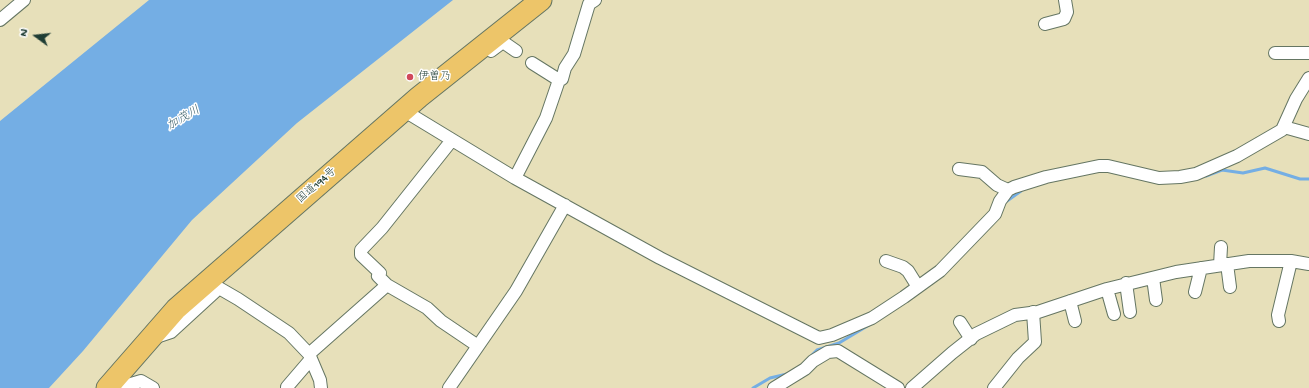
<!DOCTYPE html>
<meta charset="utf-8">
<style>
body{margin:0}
#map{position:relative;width:1309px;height:388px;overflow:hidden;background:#e7e0ba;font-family:"Gochi Hand",sans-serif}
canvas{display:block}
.north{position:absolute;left:16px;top:16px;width:40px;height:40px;-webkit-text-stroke:3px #fff;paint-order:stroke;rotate:285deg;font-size:11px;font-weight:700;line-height:16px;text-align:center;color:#1f3d34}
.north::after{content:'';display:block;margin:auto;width:14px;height:18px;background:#1f3d34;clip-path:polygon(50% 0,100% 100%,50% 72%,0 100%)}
</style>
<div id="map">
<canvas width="1309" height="388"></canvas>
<div class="north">N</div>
</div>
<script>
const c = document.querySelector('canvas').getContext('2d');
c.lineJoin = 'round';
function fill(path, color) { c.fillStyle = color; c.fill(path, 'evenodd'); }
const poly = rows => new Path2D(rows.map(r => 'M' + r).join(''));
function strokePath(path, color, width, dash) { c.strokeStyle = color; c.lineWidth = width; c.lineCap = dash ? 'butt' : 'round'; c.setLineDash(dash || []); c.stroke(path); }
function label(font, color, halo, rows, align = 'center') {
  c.font = font + ' "Gochi Hand","Klee One",sans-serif'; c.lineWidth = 3; c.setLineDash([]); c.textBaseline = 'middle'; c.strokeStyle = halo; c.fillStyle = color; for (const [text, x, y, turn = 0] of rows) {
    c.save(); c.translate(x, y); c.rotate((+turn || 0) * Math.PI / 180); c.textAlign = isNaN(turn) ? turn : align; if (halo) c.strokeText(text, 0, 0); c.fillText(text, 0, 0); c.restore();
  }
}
fill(poly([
 [149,0,453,0,297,123,192,220,83,351,49,388,0,388,0,121]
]), '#74aee4');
strokePath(poly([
 [1206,176,1222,170,1243,173,1265,168,1300,179,1309,179],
 [1007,201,1021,191],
 [811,356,817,350,839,343,869,325],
 [753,388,770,378,787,374]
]), '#74aee4', 3);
const street = poly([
 [0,20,24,0],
 [1045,24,1064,19,1067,12,1065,0],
 [491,51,503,42,516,51],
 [1275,53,1309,53],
 [532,63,559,80,562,79,565,68,574,54,589,4,595,0],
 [403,110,515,178,660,258,819,338,832,335,872,318,904,297,940,271,995,214,1000,201,1008,190,1014,187,1046,177,1099,166,1108,166,1159,178,1180,177,1196,174,1237,156,1282,130,1296,99,1309,78],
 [1284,127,1309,134],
 [452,140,382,228,361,250,361,255,380,273,378,276,387,285,427,308,441,321,478,346],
 [959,169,982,172,997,185,1008,190],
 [515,178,546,118,559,80],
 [886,261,903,267,908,271,918,287],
 [1227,264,1230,287],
 [1220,265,1221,247],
 [1153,278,1156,300],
 [1126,283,1130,312],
 [1107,289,1114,314],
 [1195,292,1201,268],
 [1070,301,1075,321],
 [1279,321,1278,315,1291,261],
 [960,322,971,339],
 [153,338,171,332,219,288,238,299,289,333,309,354,320,380,321,388],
 [309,354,387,285],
 [287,387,311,359],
 [127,388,131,384,141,381,153,388],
 [449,388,516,291,565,205],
 [774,388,805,369,813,361,828,352,838,351,898,388],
 [912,388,952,353,976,334,1015,315,1038,312,1107,289,1176,272,1249,261,1291,261,1309,264],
 [994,388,1018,358,1035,342,1033,312]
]);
const highway = poly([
 [107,388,176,309,419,97,541,0]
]);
strokePath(street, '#657663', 14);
strokePath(highway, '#657663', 23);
strokePath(street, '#fff', 12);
strokePath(highway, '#edc569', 21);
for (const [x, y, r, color] of [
 [410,77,4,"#d1495b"]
]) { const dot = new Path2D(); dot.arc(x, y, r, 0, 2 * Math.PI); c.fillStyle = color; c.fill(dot); strokePath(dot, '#fff', 1.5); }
label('11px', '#1f3d34', '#fff', [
 ["伊曽乃",418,77]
], 'left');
label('11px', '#1f3d34', '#fff', [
 ["国道194号",317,186,-41]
]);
label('italic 12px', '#395f69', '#fff', [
 ["加茂川",184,119,-30]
]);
</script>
